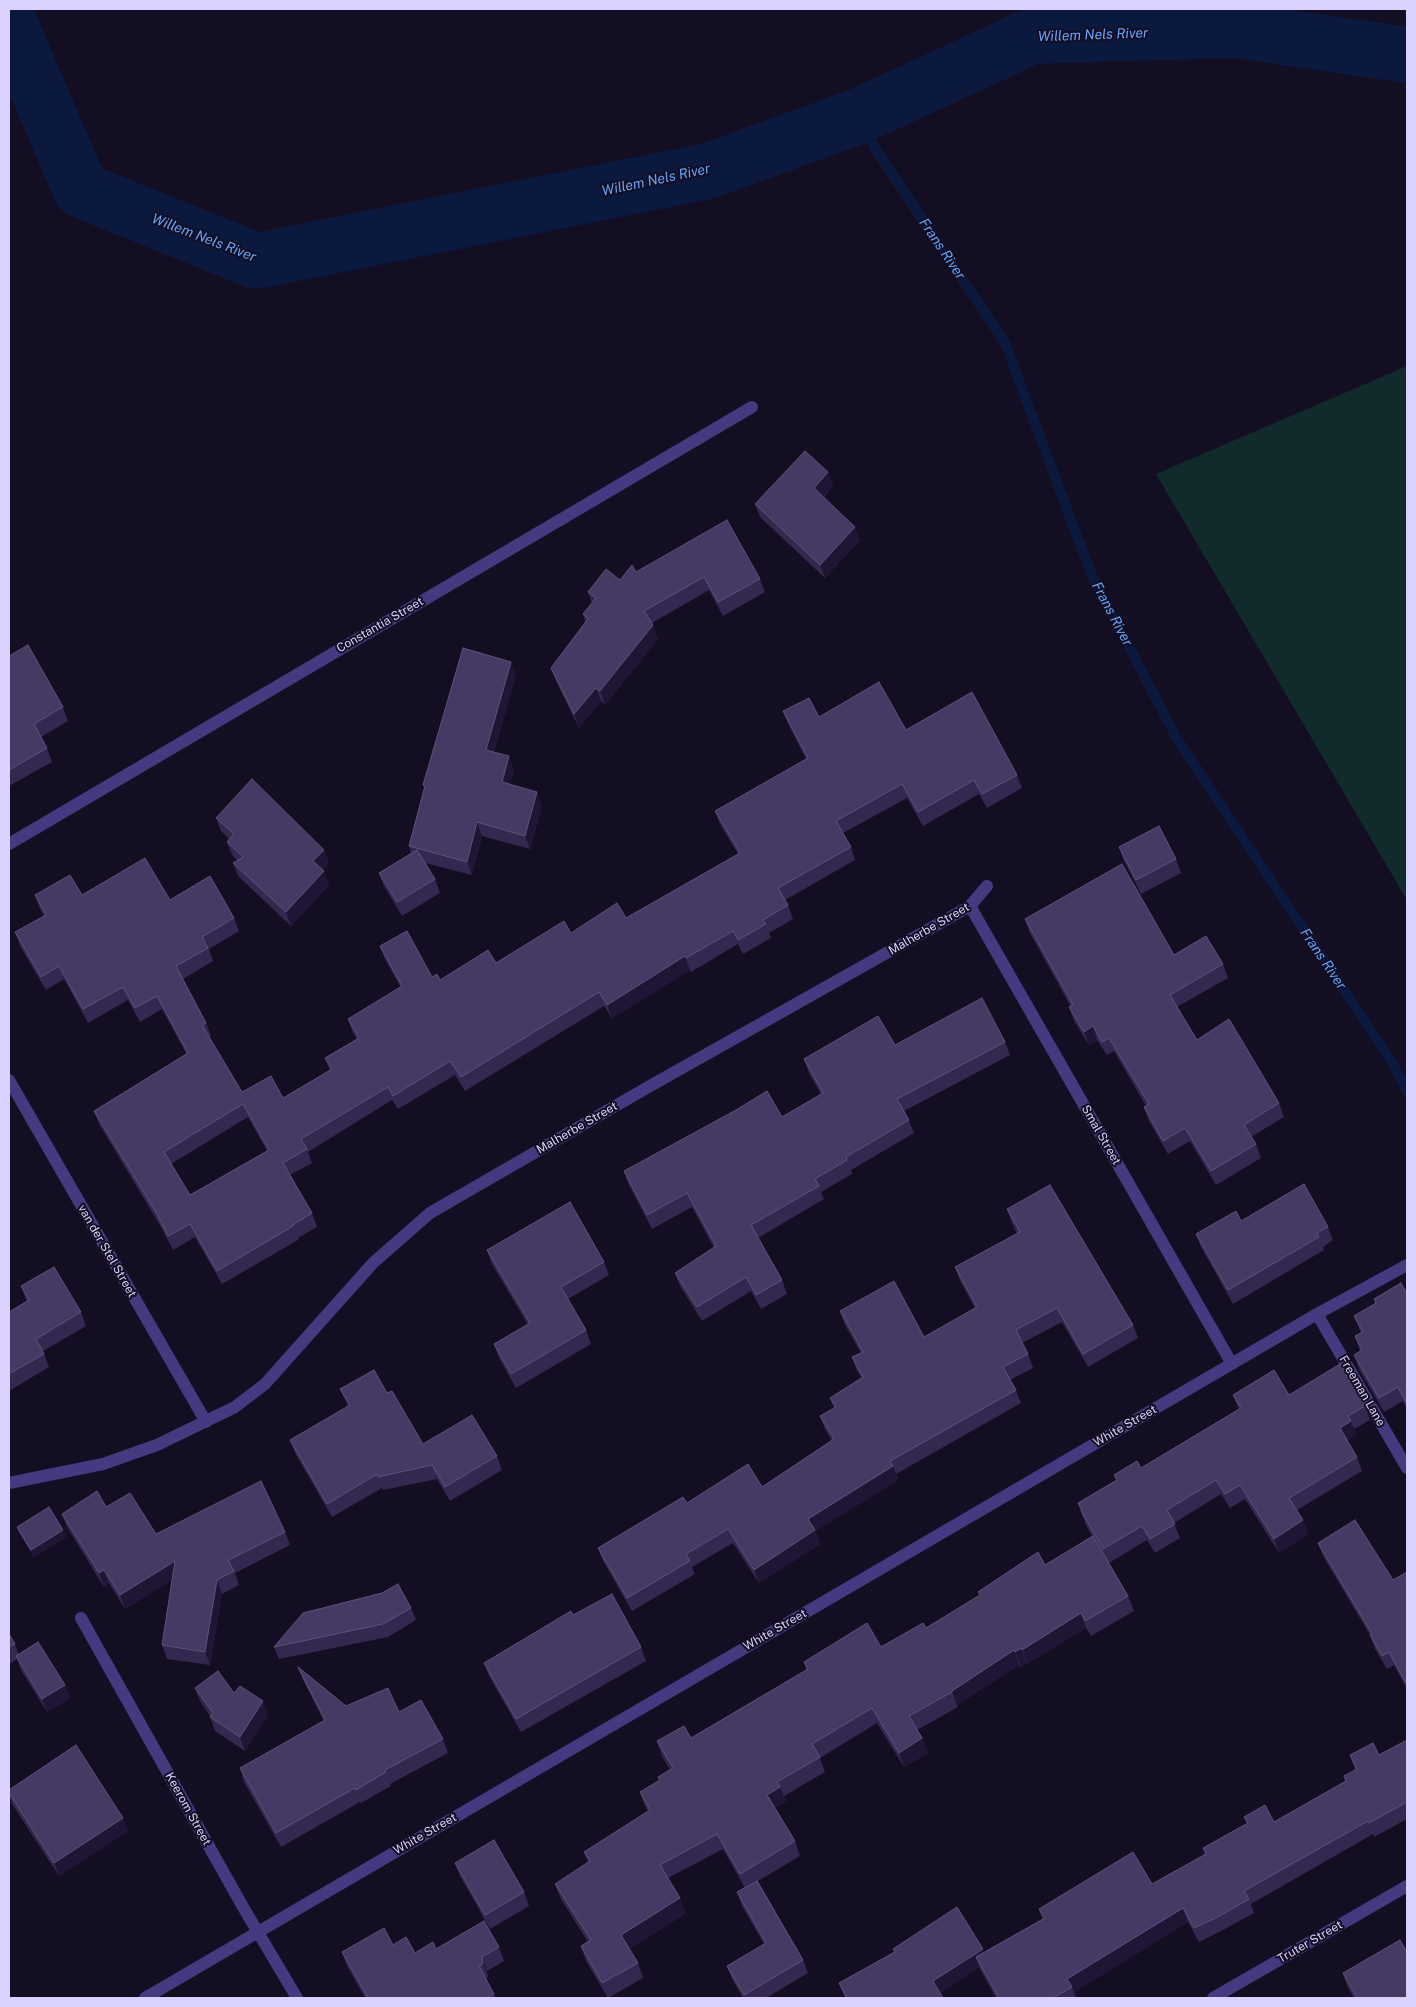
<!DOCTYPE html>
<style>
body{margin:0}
#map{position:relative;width:1416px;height:2007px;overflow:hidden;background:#140e22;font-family:"Public Sans",sans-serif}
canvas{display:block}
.frame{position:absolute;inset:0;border:10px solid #dad1fe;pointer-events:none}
</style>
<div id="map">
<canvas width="1416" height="2007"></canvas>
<div class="frame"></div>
</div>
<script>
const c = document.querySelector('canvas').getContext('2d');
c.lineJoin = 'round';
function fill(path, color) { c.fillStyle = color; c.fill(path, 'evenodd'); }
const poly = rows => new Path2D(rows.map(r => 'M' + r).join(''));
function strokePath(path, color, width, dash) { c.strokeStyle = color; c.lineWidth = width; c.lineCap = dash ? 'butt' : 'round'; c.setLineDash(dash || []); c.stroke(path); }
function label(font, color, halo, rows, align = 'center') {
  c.font = font + ' "Public Sans",sans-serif'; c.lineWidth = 4; c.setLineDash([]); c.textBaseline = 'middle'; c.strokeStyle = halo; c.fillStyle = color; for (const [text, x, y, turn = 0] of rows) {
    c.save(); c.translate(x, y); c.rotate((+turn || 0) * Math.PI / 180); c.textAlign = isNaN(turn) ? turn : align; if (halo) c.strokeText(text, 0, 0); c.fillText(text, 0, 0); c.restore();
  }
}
fill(poly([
 [1407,366,1407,900,1156,474]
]), '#112b2c');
strokePath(poly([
 [859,116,874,147,1005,343,1092,576,1176,737,1391,1060,1407,1091]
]), '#0b193f', 10);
strokePath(poly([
 [9,22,81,190,256,261,708,171,859,116,1032,36,1236,30,1407,55]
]), '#0b193f', 56);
strokePath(poly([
 [9,844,752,407],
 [970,906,1232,1364],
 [9,1080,206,1422],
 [1317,1314,1407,1468],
 [9,1483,103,1464,157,1445,235,1407,265,1384,373,1263,430,1213,650,1086,970,906,987,886],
 [81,1618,243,1907,297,1998],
 [145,1998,1317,1314,1407,1265],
 [1213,1998,1407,1886]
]), '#443a80', 12);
fill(poly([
 [828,472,833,486,824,497,860,540,825,578,760,517,755,504],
 [636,572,760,579,765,592,723,616,709,590,652,623,658,639,605,705,601,701,579,728,556,681,551,668,585,622,583,614,592,603,588,592,620,580],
 [9,656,63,707,68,721,41,737,47,748,52,762,9,786],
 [516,676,494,752,514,770,510,784,542,806,530,849,482,836,472,875,425,863,435,879,440,893,402,916,384,886,379,873,411,853,409,846,424,788,423,785],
 [783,711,906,730,1017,775,1022,788,987,808,979,794,923,826,907,798,843,833,851,847,855,860,785,900,788,905,793,919,769,933,771,938,743,954,738,944,691,972,690,970,612,1018,604,1006,465,1091,455,1075,398,1109,392,1100,308,1152,312,1163,290,1175,312,1213,317,1227,298,1238,298,1240,222,1284,195,1237,173,1250,161,1227,99,1124,94,1111,187,1055,162,1009,140,1022,128,1000,88,1023,64,979,46,990,20,946,15,932,44,916,40,909,35,895,82,895,170,900,234,918,239,931,209,949,213,961,183,979,206,1023,211,1036,209,1037,242,1092,283,1098,330,1071,325,1058,357,1039,353,1033,348,1019,401,988,385,959,380,946,432,977,440,980,496,963,571,933,626,918,738,854,720,824,715,811,806,759,788,724],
 [248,1117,267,1151,190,1195,171,1164],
 [216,818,324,850,329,864,323,870,329,885,291,926,238,876,233,863,237,860,232,855,227,842,229,839,221,831],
 [1119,847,1176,859,1181,873,1141,894,1124,861],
 [1025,919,1174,955,1223,964,1228,978,1177,1007,1197,1040,1279,1103,1284,1117,1251,1137,1256,1144,1261,1158,1216,1185,1190,1141,1168,1154,1149,1121,1144,1107,1146,1106,1114,1051,1107,1055,1097,1040,1089,1045,1074,1021,1069,1007,1071,1007,1030,933],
 [1005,1042,1010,1055,904,1111,909,1120,914,1133,851,1170,852,1174,821,1192,824,1199,758,1238,782,1280,787,1294,761,1309,751,1291,702,1321,680,1286,675,1273,714,1248,692,1207,652,1229,629,1185,624,1171,782,1117,821,1094,809,1073,804,1059,895,1045],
 [1007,1209,1133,1325,1138,1338,1088,1367,1062,1322,1022,1343,1028,1354,1033,1368,1010,1380,1016,1390,1021,1403,896,1474,898,1480,815,1531,820,1544,759,1583,733,1543,692,1567,695,1574,632,1611,603,1561,598,1548,687,1503,762,1487,832,1441,825,1429,820,1416,834,1408,830,1398,862,1378,857,1371,852,1357,861,1353,845,1325,840,1311,924,1337,975,1308,960,1281,955,1267,1017,1234,1012,1223],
 [1241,1221,1328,1227,1333,1240,1323,1247,1324,1250,1233,1304,1201,1247,1196,1234],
 [487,1250,604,1262,609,1275,568,1299,586,1330,591,1344,516,1388,499,1358,494,1344,528,1325,492,1264],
 [21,1286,81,1312,86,1326,43,1351,49,1367,9,1391,9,1312,27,1302],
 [1407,1294,1407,1409,1403,1401,1384,1412,1359,1369,1354,1355,1360,1351,1355,1336,1361,1333,1354,1316,1376,1303,1374,1299],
 [340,1389,387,1393,423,1444,497,1456,502,1470,450,1501,437,1479,383,1490,382,1488,332,1517,295,1453,290,1440,348,1406],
 [1233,1395,1289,1395,1365,1406,1370,1420,1354,1429,1356,1434,1347,1440,1357,1457,1362,1471,1297,1510,1303,1520,1308,1534,1279,1553,1245,1499,1230,1508,1221,1494,1174,1523,1180,1538,1155,1553,1147,1540,1109,1563,1128,1596,1134,1611,1091,1636,1086,1628,1027,1664,1026,1663,1021,1667,1019,1665,957,1705,958,1707,917,1730,922,1738,928,1753,904,1767,877,1723,820,1758,825,1772,784,1796,786,1801,775,1808,795,1841,800,1856,758,1881,803,1960,808,1973,766,1998,743,1998,732,1979,727,1966,764,1944,742,1906,737,1892,745,1888,723,1849,668,1878,686,1913,629,1949,638,1963,643,1978,608,1998,586,1961,581,1946,588,1942,561,1899,555,1884,588,1862,584,1852,648,1811,645,1806,640,1792,659,1781,658,1777,670,1770,662,1756,657,1741,691,1738,806,1670,804,1662,881,1647,926,1628,980,1595,978,1592,1045,1565,1092,1536,1086,1525,1078,1503,1116,1480,1114,1475,1141,1468,1239,1410],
 [106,1507,156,1534,285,1532,290,1545,235,1573,239,1585,222,1594,210,1665,167,1659,162,1645,172,1580,125,1609,109,1583,104,1587,67,1527,62,1514],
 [17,1527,63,1530,66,1537,34,1557,20,1534],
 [1318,1543,1393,1580,1407,1572,1407,1689,1394,1665,1387,1669,1375,1649,1370,1635,1323,1556],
 [411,1608,416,1620,388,1637,279,1659,274,1647],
 [573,1615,641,1647,646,1661,521,1732,489,1676,484,1663],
 [9,1634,15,1644,19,1655,65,1685,70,1698,47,1712,21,1670,17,1659,9,1664],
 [298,1667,346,1706,399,1712,443,1739,448,1753,390,1784,391,1786,361,1803,360,1802,281,1847,244,1782,240,1768,324,1721,303,1680],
 [195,1688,234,1693,268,1715,245,1751,215,1731,210,1717,210,1716,200,1701],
 [1407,1740,1407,1819,1374,1837,1373,1834,1251,1904,1254,1913,1221,1931,1199,1942,1188,1922,1074,1992,1076,1998,996,1998,979,1967,940,1993,943,1998,845,1998,844,1996,839,1983,894,1952,893,1949,983,1949,984,1952,1042,1919,1039,1909,1152,1884,1205,1854,1203,1848,1247,1824,1244,1817,1274,1822,1346,1781,1344,1776,1355,1770,1350,1755,1379,1755],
 [9,1790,128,1831,59,1876,12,1804,9,1794],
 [455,1863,524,1892,529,1906,490,1929,460,1876],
 [393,1945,415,1953,436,1949,499,1947,504,1961,487,1971,488,1977,486,1979,494,1994,496,1998,365,1998,347,1966,342,1952],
 [1343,1973,1407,1998,1354,1998,1347,1986]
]), '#342850');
fill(poly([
 [828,472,833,486,819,501,814,488],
 [855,527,860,540,825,578,820,565],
 [653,625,658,639,605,705,600,691],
 [511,662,516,676,491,764,486,750],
 [596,688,601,701,579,728,574,714],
 [509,756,514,770,507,796,502,782],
 [537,792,542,806,530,849,525,836],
 [477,822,482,836,472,875,467,862],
 [324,850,329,864,318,875,313,861],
 [324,871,329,885,291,926,286,912],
 [685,956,690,970,612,1018,607,1005],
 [1093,1026,1097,1040,1089,1045,1084,1032],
 [1351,1421,1356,1434,1345,1442,1340,1428],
 [893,1466,898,1480,815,1531,820,1544,759,1583,754,1570,808,1519],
 [1303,1520,1308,1534,1279,1553,1274,1539],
 [63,1530,66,1537,34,1557,31,1550],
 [175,1561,180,1575,125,1609,120,1595],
 [104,1570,109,1583,104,1587,99,1573],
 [217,1580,222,1594,210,1665,205,1652],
 [1081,1613,1086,1628,1027,1664,1022,1650],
 [1021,1648,1026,1663,1021,1667,1015,1652],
 [1014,1650,1019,1665,957,1705,952,1691],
 [65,1685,70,1698,47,1712,42,1699],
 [263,1701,268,1715,245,1751,240,1737],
 [922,1738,928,1753,904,1767,899,1753],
 [780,1787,786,1801,773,1809,767,1795],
 [123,1818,128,1831,59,1876,54,1863],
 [680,1898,686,1913,627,1950,621,1935],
 [1183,1908,1188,1922,1074,1992,1067,1979],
 [983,1949,988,1962,976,1957,979,1967,938,1994,933,1981],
 [482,1957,487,1971,488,1977,483,1964]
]), '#1f1636');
const building = poly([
 [805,451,828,472,814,488,855,527,820,565,755,504,805,451],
 [727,520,760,579,718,602,704,577,644,611,653,625,600,691,596,688,574,714,551,668,588,619,583,614,596,598,588,592,606,569,620,580,632,565,636,572,727,520],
 [28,645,63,707,34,724,47,748,9,770,9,656,28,645],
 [463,648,511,662,486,750,509,756,502,782,537,792,525,836,477,822,467,862,409,846,425,786,423,785,463,648],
 [879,682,906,730,972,692,1017,775,982,794,974,780,918,812,902,784,836,821,851,847,778,888,788,905,763,920,766,924,738,940,733,931,686,958,685,956,607,1005,599,992,461,1077,450,1061,393,1096,388,1087,301,1139,307,1149,283,1163,312,1213,293,1225,293,1226,217,1271,190,1224,168,1236,157,1214,94,1111,188,1053,157,996,135,1008,123,987,83,1009,59,966,41,977,15,932,46,915,35,895,70,875,82,895,145,858,170,900,210,876,234,918,202,937,208,948,176,966,206,1023,202,1025,242,1092,271,1076,283,1098,332,1069,325,1058,359,1038,348,1019,402,986,380,946,407,931,432,977,437,974,440,980,488,950,496,963,564,921,571,933,617,903,626,918,740,853,715,811,808,758,783,711,809,698,819,717,879,682],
 [243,1104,269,1150,190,1195,164,1152,243,1104],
 [252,779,324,850,313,861,324,871,286,912,233,863,243,857,227,842,234,834,216,818,252,779],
 [1159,826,1176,859,1136,880,1119,847,1159,826],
 [417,850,435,879,397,902,379,873,417,850],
 [1122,864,1174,955,1206,936,1223,964,1170,995,1197,1040,1229,1019,1279,1103,1244,1125,1256,1144,1211,1171,1185,1128,1163,1141,1144,1107,1149,1104,1109,1038,1102,1042,1093,1026,1084,1032,1069,1007,1073,1005,1025,919,1122,864],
 [982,998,1005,1042,897,1099,909,1120,846,1157,847,1160,815,1179,819,1186,751,1225,782,1280,756,1295,746,1277,697,1307,675,1273,716,1246,687,1193,647,1215,624,1171,736,1110,767,1091,782,1117,823,1093,804,1059,878,1016,895,1045,982,998],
 [1304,1184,1328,1227,1317,1233,1319,1237,1228,1290,1196,1234,1236,1211,1241,1221,1304,1184],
 [1050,1185,1133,1325,1083,1354,1057,1308,1016,1330,1028,1354,1003,1367,1016,1390,890,1461,893,1466,808,1519,815,1530,754,1570,728,1529,686,1554,690,1561,627,1598,598,1548,683,1497,687,1503,748,1464,762,1487,834,1439,820,1416,836,1407,830,1398,863,1377,852,1357,863,1352,840,1311,894,1281,924,1337,977,1307,955,1267,1020,1232,1007,1209,1050,1185],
 [570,1202,604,1262,561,1287,586,1330,511,1374,494,1344,530,1323,487,1250,570,1202],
 [54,1267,81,1312,36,1339,44,1354,9,1374,9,1312,29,1300,21,1286,54,1267],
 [1401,1283,1407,1294,1407,1404,1398,1387,1379,1398,1354,1355,1362,1350,1355,1336,1363,1332,1354,1316,1376,1303,1374,1299,1401,1283],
 [1340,1364,1365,1406,1348,1416,1351,1421,1340,1428,1357,1457,1289,1498,1303,1520,1274,1539,1240,1485,1225,1494,1216,1480,1167,1510,1175,1524,1150,1539,1142,1526,1103,1549,1081,1511,1082,1510,1078,1503,1117,1480,1114,1475,1137,1461,1141,1468,1241,1408,1233,1395,1274,1370,1289,1395,1340,1364],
 [374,1370,387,1393,392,1391,423,1444,472,1415,497,1456,445,1487,432,1465,378,1477,377,1474,327,1504,290,1440,350,1405,340,1389,374,1370],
 [261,1481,285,1532,228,1560,234,1571,217,1580,205,1652,162,1645,175,1561,120,1595,104,1570,99,1573,62,1514,97,1491,106,1507,130,1493,156,1534,261,1481],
 [49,1507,63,1530,31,1550,17,1527,49,1507],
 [1355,1520,1393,1580,1407,1572,1407,1685,1389,1652,1382,1656,1370,1635,1372,1634,1318,1543,1355,1520],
 [1093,1536,1128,1596,1085,1621,1081,1613,1022,1650,1021,1648,1015,1652,1014,1650,952,1691,952,1692,909,1716,922,1738,899,1753,872,1708,812,1744,820,1757,777,1782,780,1787,767,1795,795,1841,740,1874,717,1834,660,1865,680,1898,621,1935,638,1963,602,1983,581,1946,591,1940,555,1884,590,1861,584,1852,650,1810,640,1792,660,1780,658,1777,673,1768,657,1741,684,1726,691,1738,808,1669,804,1662,867,1623,881,1647,923,1623,926,1628,980,1595,978,1592,1038,1552,1045,1565,1093,1536],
 [398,1584,411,1608,383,1624,274,1647,303,1613,382,1593,398,1584],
 [612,1594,641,1647,516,1719,484,1663,571,1611,573,1615,612,1594],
 [9,1634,15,1644,9,1647,9,1634],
 [38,1642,65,1685,42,1699,16,1656,38,1642],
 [298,1667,346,1706,388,1688,399,1712,421,1700,443,1739,385,1770,386,1772,356,1790,355,1788,276,1833,240,1768,325,1720,298,1667],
 [218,1671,234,1693,240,1686,263,1701,240,1737,210,1717,213,1713,195,1688,218,1671],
 [1407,1740,1407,1802,1369,1823,1368,1821,1244,1891,1249,1899,1216,1918,1194,1928,1183,1908,1067,1979,1072,1987,1053,1998,999,1998,976,1957,1045,1918,1039,1909,1133,1852,1152,1884,1206,1854,1203,1848,1248,1823,1244,1817,1265,1805,1274,1822,1346,1781,1344,1776,1357,1769,1350,1755,1373,1743,1379,1755,1407,1740],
 [76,1745,123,1818,54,1863,9,1793,9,1790,76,1745],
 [494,1840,524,1892,485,1915,455,1863,494,1840],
 [757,1881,803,1960,744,1995,727,1966,766,1943,737,1892,757,1881],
 [957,1907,983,1949,933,1981,943,1998,847,1998,839,1983,895,1952,893,1949,957,1907],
 [484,1921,499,1947,482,1957,483,1964,479,1966,494,1994,486,1998,368,1998,342,1952,384,1928,393,1945,406,1937,415,1953,433,1942,436,1949,484,1921],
 [1400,1940,1407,1952,1407,1998,1357,1998,1343,1973,1400,1940]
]);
fill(building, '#453a63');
strokePath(building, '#5d527b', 1);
label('12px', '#dad1fe', '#140e22', [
 ["Constantia Street",380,625,-30],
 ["Malherbe Street",929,929,-30],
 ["Malherbe Street",577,1128,-30],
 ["Smal Street",1101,1135,60],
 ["van der Stel Street",107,1251,60],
 ["Freeman Lane",1362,1391,60],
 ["White Street",1125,1426,-30],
 ["White Street",775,1630,-30],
 ["Keerom Street",188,1809,61],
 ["White Street",425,1834,-30],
 ["Truter Street",1310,1942,-30]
]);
label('italic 14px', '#61a5fc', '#140e22', [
 ["Willem Nels River",1093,35,-2],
 ["Willem Nels River",656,180,-12],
 ["Willem Nels River",204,238,21],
 ["Frans River",942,249,56],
 ["Frans River",1112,614,62],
 ["Frans River",1323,959,56]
]);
</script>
